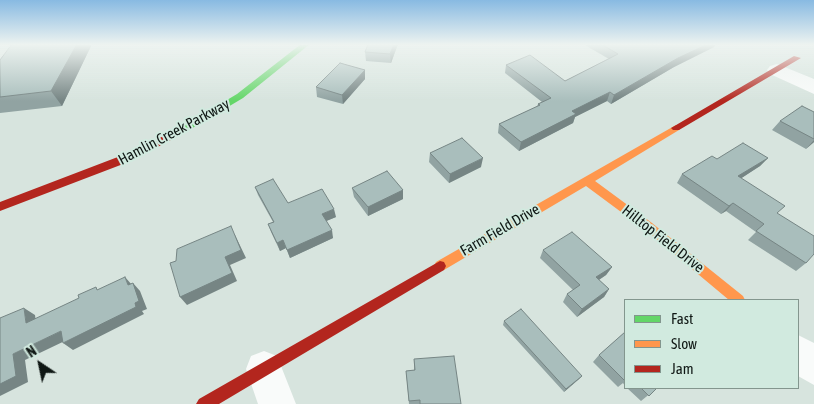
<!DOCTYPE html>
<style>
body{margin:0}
#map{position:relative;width:814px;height:404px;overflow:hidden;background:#d7e4de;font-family:"Asap Condensed",sans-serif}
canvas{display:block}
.legend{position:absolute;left:624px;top:299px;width:175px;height:90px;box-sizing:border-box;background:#d1eadf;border:1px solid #83968e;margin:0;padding:6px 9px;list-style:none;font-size:15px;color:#0f1714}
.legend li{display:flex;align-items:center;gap:10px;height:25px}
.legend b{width:25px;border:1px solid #83968e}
.north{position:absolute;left:15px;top:339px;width:50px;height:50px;-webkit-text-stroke:4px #d1eadf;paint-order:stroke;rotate:326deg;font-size:14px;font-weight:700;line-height:20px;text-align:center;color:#0f1714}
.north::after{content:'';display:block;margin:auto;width:18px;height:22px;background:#0f1714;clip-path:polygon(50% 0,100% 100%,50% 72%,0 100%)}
</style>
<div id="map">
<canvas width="814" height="404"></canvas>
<ul class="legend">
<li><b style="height:6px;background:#63d668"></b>Fast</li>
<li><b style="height:6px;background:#ff974d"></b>Slow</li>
<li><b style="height:6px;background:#b3261e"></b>Jam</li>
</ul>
<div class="north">N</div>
</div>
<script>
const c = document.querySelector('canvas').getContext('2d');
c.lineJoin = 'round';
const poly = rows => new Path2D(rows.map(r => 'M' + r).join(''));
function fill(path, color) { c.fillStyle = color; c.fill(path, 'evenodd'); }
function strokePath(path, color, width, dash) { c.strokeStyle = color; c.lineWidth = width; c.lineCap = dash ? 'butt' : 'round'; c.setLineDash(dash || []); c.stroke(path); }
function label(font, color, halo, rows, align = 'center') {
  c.font = font + ' "Asap Condensed",sans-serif'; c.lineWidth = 4; c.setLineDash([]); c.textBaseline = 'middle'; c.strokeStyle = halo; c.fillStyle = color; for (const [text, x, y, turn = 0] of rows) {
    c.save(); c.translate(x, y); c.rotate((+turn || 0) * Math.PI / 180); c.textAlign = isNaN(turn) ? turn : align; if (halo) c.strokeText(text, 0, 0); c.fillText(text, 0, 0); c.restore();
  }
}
fill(poly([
 [777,64,814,79,814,94,770,74,767,70,770,66,777,64],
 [798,335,814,343,814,385,798,376,798,335],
 [264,351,277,356,296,404,258,404,246,369,251,356,264,351]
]), '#f9fbfa');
fill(poly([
 [301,44,310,44,243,98,186,132,180,132,178,130,180,128,237,94,301,44]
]), '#63d668');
fill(poly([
 [676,125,681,128,679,130,595,181,652,223,743,296,745,300,729,300,644,229,586,186,444,270,440,271,436,270,434,266,436,262,676,125]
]), '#ff974d');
fill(poly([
 [794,56,801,58,679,130,673,130,671,128,794,56],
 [183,127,188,130,186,132,131,161,0,211,0,202,123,155,183,127],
 [440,261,444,262,446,266,444,270,219,404,196,404,199,399,440,261]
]), '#b3261e');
fill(poly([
 [92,44,62,106,0,113,0,60],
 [398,44,391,63,366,61,365,52],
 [583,44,716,44,714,47,674,67,611,104,607,101,575,117,573,123,519,151,498,133,499,124,537,107,538,104,542,102,505,73,506,65,565,81,609,59],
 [365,70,365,79,343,104,317,97,316,87],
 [814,112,814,142,806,149,772,130,780,121],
 [430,153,481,167,449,183,429,162],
 [768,158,760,166,741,178,777,214,806,263,796,271,748,240,756,232,726,211,721,214,677,183,682,174],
 [255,187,288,203,336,217,326,221,333,238,290,258,286,248,280,251,271,232,268,224,273,222,258,195],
 [352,188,403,190,403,199,368,216,354,197],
 [543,250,612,267,606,275,599,280,609,289,604,297,577,317,563,302,567,294,573,290,540,258],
 [504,321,582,376,579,379,564,392,503,325],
 [625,332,625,386,623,383,618,387,593,362,599,355],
 [414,359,461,404,409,404,406,371,414,370],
 [627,388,657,388,641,401]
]), '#91a3a2');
fill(poly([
 [77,44,92,44,62,106,51,91],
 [394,44,398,44,391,63,390,54],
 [708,44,716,44,714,47,674,67,611,104,614,95,678,58],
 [365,70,365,79,343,104,342,95],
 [610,92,607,101,575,117,573,123,519,151,521,142,572,111],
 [814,140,814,142,806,149],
 [483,158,481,167,449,183,450,174],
 [768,158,760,166,731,185,738,176],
 [403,190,403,199,368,216,368,207],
 [733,203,726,211,721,214,729,206],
 [334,209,336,217,324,222,322,214],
 [332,230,333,238,290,258,287,250],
 [235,235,246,258,230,265,237,281,187,305,180,297,225,257],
 [283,240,286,248,280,251,277,243],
 [612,267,606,275,591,285,596,277],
 [125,277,132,285,128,285],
 [133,283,140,291,147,309,142,311,144,314,73,350,63,343,135,303],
 [609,289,604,297,577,317,582,309],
 [24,308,35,315,37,330,26,323],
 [61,331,71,338,25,360,28,382,0,396,0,384,13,354],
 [582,376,579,379,564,392,566,389]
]), '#768584');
const building = poly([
 [12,44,77,44,51,91,0,97,0,60,12,44],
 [368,44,394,44,390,54,365,52,368,44],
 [601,44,708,44,678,58,614,95,610,92,572,111,576,114,521,142,499,124,540,105,538,104,551,98,506,65,530,55,565,81,618,54,601,44],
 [340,63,365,70,342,95,316,87,340,63],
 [802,106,814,112,814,139,780,121,802,106],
 [462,138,483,158,450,174,430,153,462,138],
 [743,143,768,158,738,176,785,206,777,213,814,236,814,254,806,263,756,231,764,224,733,203,729,206,682,174,712,156,717,159,743,143],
 [387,171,403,190,368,207,352,188,387,171],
 [273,179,288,203,322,189,334,209,322,214,332,230,287,250,283,240,277,243,268,224,274,222,255,187,273,179],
 [231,226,241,250,225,257,232,273,180,297,170,263,176,261,177,249,231,226],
 [572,232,612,267,596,277,609,289,582,309,567,294,580,285,543,250,572,232],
 [125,277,128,285,133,283,139,301,135,303,136,307,63,343,61,331,13,354,16,376,0,384,0,318,24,308,26,323,79,298,78,295,96,287,97,290,125,277],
 [521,309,582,376,566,389,504,321,521,309],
 [625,332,625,381,599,355,625,332],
 [454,356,461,404,420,404,420,400,409,401,406,371,415,370,414,359,454,356],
 [641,388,657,388,649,396,641,388]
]);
fill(building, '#a9bebc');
strokePath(building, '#768584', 1);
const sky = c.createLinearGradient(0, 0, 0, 101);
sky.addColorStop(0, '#88bae2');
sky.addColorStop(0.44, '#edf3f0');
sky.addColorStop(1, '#edf3f000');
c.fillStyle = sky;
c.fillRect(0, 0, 814, 101);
label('15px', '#0f1714', '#d1eadf', [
 ["Hamlin Creek Parkway",174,132,-28],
 ["Farm Field Drive",500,230,-30],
 ["Hilltop Field Drive",663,239,38]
]);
</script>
